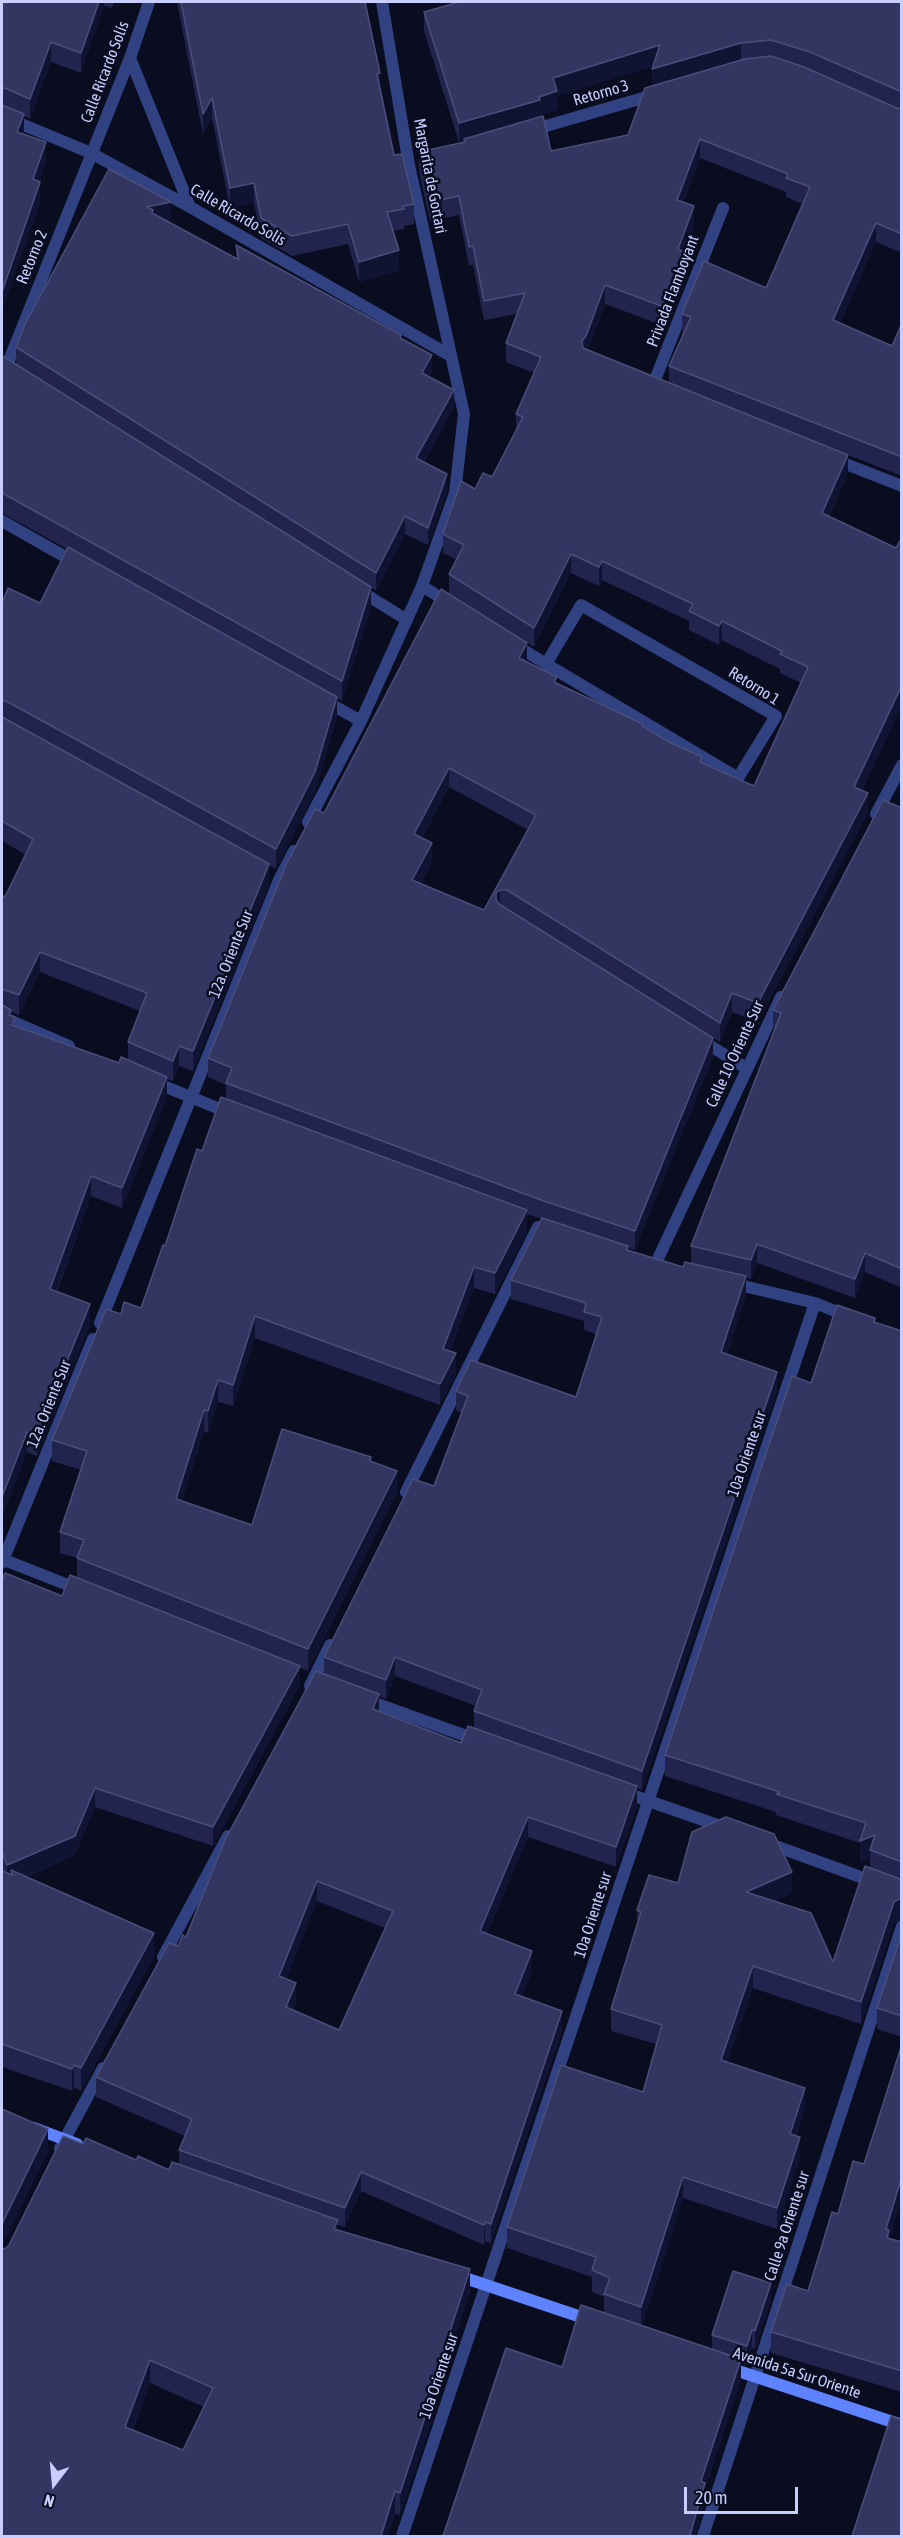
<!DOCTYPE html>
<meta charset="utf-8">
<style>
body{margin:0}
#map{position:relative;width:903px;height:2538px;overflow:hidden;background:#0a0c1f;font-family:"Asap Condensed",sans-serif}
canvas{display:block}
.frame{position:absolute;inset:0;border:3px solid #c8cfff;pointer-events:none}
.north{position:absolute;left:24px;top:2454px;width:60px;height:60px;-webkit-text-stroke:4px #0a0c1f;paint-order:stroke;rotate:196deg;font-size:16px;font-weight:700;line-height:24px;text-align:center;color:#c8cfff}
.north::after{content:'';display:block;margin:auto;width:21px;height:27px;background:#c8cfff;clip-path:polygon(50% 0,100% 100%,50% 72%,0 100%)}
.scale{position:absolute;left:684px;top:2487px;width:114px;height:27px;box-sizing:border-box;border:3px solid #c8cfff;border-top:0;padding-left:8px;font-size:18px;line-height:21px;white-space:nowrap;color:#c8cfff;-webkit-text-stroke:4px #0a0c1f;paint-order:stroke}
</style>
<div id="map">
<canvas width="903" height="2538"></canvas>
<div class="frame"></div>
<div class="north">N</div>
<div class="scale">20 m</div>
</div>
<script>
const c = document.querySelector('canvas').getContext('2d');
c.lineJoin = 'round';
const poly = rows => new Path2D(rows.map(r => 'M' + r).join(''));
function strokePath(path, color, width, dash) { c.strokeStyle = color; c.lineWidth = width; c.lineCap = dash ? 'butt' : 'round'; c.setLineDash(dash || []); c.stroke(path); }
function fill(path, color) { c.fillStyle = color; c.fill(path, 'evenodd'); }
function label(font, color, halo, rows, align = 'center') {
  c.font = font + ' "Asap Condensed",sans-serif'; c.lineWidth = 5; c.setLineDash([]); c.textBaseline = 'middle'; c.strokeStyle = halo; c.fillStyle = color; for (const [text, x, y, turn = 0] of rows) {
    c.save(); c.translate(x, y); c.rotate((+turn || 0) * Math.PI / 180); c.textAlign = isNaN(turn) ? turn : align; if (halo) c.strokeText(text, 0, 0); c.fillText(text, 0, 0); c.restore();
  }
}
strokePath(poly([
 [130,58,190,207],
 [2,116,91,153,190,207,451,356],
 [532,130,657,94],
 [12,372,6,368,130,58,149,2],
 [653,385,723,208],
 [833,459,902,486],
 [2,521,76,563],
 [422,586,451,604],
 [357,589,407,620],
 [514,644,546,664,738,778,776,716,581,605,546,664],
 [325,701,361,721],
 [876,814,902,765],
 [308,822,361,721,422,586,455,493,464,414,409,165,382,2],
 [2,1017,69,1046],
 [701,1040,746,1068],
 [154,1082,232,1114],
 [655,1265,781,997],
 [731,1283,815,1303,850,1317],
 [100,1323,279,880,294,851],
 [406,1492,538,1227],
 [2,1559,81,1590],
 [2,1563,93,1339],
 [310,1686,330,1645],
 [366,1700,480,1741],
 [623,1792,726,1828],
 [767,1843,902,1892],
 [163,1957,228,1836],
 [60,2148,103,2068],
 [402,2536,815,1303],
 [703,2536,902,1926]
]), '#314282', 12);
strokePath(poly([
 [34,2128,77,2144],
 [456,2275,593,2321],
 [726,2367,902,2425]
]), '#5f82ff', 12);
fill(poly([
 [2,2,114,2,112,8,104,6,81,73,51,62,30,119,24,116,24,135,46,162,39,182,40,202,2,312],
 [177,2,365,2,380,88,394,155,414,204,414,224,404,226,404,229,393,231,399,270,359,282,348,244,292,256,261,238,254,203,230,208,212,118,203,134],
 [902,2,902,253,876,242,840,323,892,346,902,323,902,476,848,455,848,473,829,517,896,548,902,537,902,704,862,790,868,812,758,1022,732,1012,720,1042,506,909,713,1057,635,1250,628,1248,628,1250,683,1267,691,1263,691,1246,775,1029,773,1028,773,1010,902,808,902,1288,865,1272,855,1298,757,1263,751,1279,746,1278,746,1295,727,1354,777,1391,642,1790,637,1788,637,1806,616,1867,528,1837,487,1934,532,1971,521,1997,562,2031,491,2243,485,2241,484,2245,361,2191,345,2227,338,2225,338,2230,470,2292,434,2403,434,2413,400,2515,395,2514,388,2536,2,2536,6,2248,83,2144,169,2170,179,2165,179,2150,185,2136,96,2097,96,2077,178,1946,186,1937,324,1674,324,1657,434,1486,462,1413,456,1410,456,1391,576,1397,596,1334,584,1330,584,1321,511,1299,511,1280,542,1219,527,1214,527,1232,495,1294,474,1288,450,1351,456,1374,440,1405,255,1338,233,1406,218,1402,208,1433,204,1431,182,1501,252,1525,371,1461,397,1492,308,1671,300,1668,300,1685,213,1846,95,1807,75,1855,26,1877,154,1956,81,2091,74,2087,72,2091,2,2067,2,1581,62,1596,77,1578,77,1558,60,1553,60,1532,81,1470,52,1461,52,1440,121,1314,141,1308,202,1151,226,1099,226,1085,208,1077,208,1058,324,813,527,662,557,683,643,727,702,763,754,786,801,683,780,673,780,669,722,640,719,645,689,630,689,621,602,580,599,586,571,573,534,647,449,593,449,574,457,560,443,553,443,534,475,489,492,477,516,431,516,414,534,373,506,362,506,343,517,314,484,320,473,265,469,266,459,215,430,221,419,171,419,152,464,142,464,141,459,142,424,31,424,12],
 [653,66,652,86,628,135,551,151,540,115,557,110,557,96],
 [700,158,786,192,786,197,803,204,766,288,682,314,682,333,684,333,669,366,669,382,588,350,605,304,667,327,688,273,684,252,694,225,683,203],
 [449,787,528,830,484,910,421,883,432,862,422,838],
 [395,1676,476,1706,474,1711,474,1728,461,1743,379,1711,379,1696,386,1699],
 [317,1901,385,1928,339,2030,293,2010,296,2002,286,1979],
 [150,2383,204,2407,183,2450,133,2430],
 [109,169,171,220,166,221,236,258,236,245,401,338,432,372,429,377,454,407,424,462,447,492,428,545,405,534,376,591,371,587,371,607,342,701,337,698,337,717,315,792,276,869,269,865,269,884,193,1071,179,1066,173,1081,167,1079,167,1097,122,1208,91,1196,57,1292,90,1324,37,1456,27,1452,2,1517,2,895,5,897,26,855,2,841,2,603,40,603,67,549,2,513,2,356,16,364,16,347],
 [40,972,140,1011,128,1042,128,1060,119,1063,15,1026,11,1016,11,1012,19,1015],
 [875,1323,902,1331,902,1918,894,1923,861,2024,753,1988,727,2062,805,2109,796,2136,800,2158,777,2229,683,2198,642,2325,712,2349,712,2335,771,2301,755,2349,752,2348,747,2364,741,2362,741,2379,705,2489,705,2503,695,2536,562,2367,604,2313,604,2297,592,2292,592,2277,507,2248,507,2227,643,2092,656,2044,611,2031,611,2009,637,1925,637,1910,678,1883,792,1893,774,1901,833,1962,870,1868,870,1858,860,1863,860,1843,776,1815,776,1812,665,1776,665,1755,811,1383],
 [902,1933,902,2037,877,2029,877,2008],
 [864,2164,902,2198,889,2239,902,2242,902,2392,771,2353,771,2332,808,2291,838,2214]
]), '#22244e');
fill(poly([
 [99,2,104,2,104,6,81,73,81,53],
 [51,42,51,62,30,119,30,99],
 [741,43,741,62,652,87,652,69],
 [660,45,660,64,557,96,557,110,540,115,540,119,459,142,459,123,539,97,553,78],
 [380,73,380,93,377,74],
 [212,98,212,118,203,134,203,114],
 [24,114,24,134,17,152,17,132],
 [700,139,700,158,677,219,677,200],
 [46,142,46,162,33,199,33,179],
 [40,182,40,202,2,312,2,292],
 [254,183,254,203,230,208,230,188],
 [171,202,171,220,153,224,147,207],
 [694,206,694,225,678,268,678,249],
 [876,223,876,242,833,339,833,320],
 [399,250,399,270,359,282,359,262],
 [688,254,688,273,667,327,667,308],
 [605,285,605,304,586,355,582,360,582,341],
 [432,355,432,372,422,390,422,373],
 [454,390,454,407,416,476,416,458],
 [848,455,848,473,822,532,822,513],
 [447,474,447,492,428,545,428,528],
 [405,516,405,534,376,591,376,573],
 [571,554,571,573,534,647,534,628],
 [602,561,602,580,599,586,599,567],
 [371,587,371,607,342,701,342,681],
 [722,621,722,640,719,645,719,626],
 [527,643,527,662,519,677,519,658],
 [902,685,902,704,854,806,854,787],
 [337,697,337,717,315,792,276,869,276,849],
 [449,768,449,787,414,853,414,834],
 [868,793,868,812,758,1022,758,1003],
 [432,843,432,862,412,899,412,880],
 [269,864,269,884,193,1071,193,1051],
 [500,890,500,909,496,912,496,893],
 [40,952,40,972,19,1015,19,995],
 [732,993,732,1012,720,1042,720,1023],
 [713,1038,713,1057,635,1250,635,1231],
 [179,1046,179,1066,173,1081,173,1061],
 [167,1077,167,1097,122,1208,122,1188],
 [91,1176,91,1196,50,1309,50,1289],
 [527,1210,527,1232,495,1294,495,1273],
 [757,1244,757,1263,751,1279,751,1260],
 [865,1253,865,1272,855,1298,855,1279],
 [474,1267,474,1288,443,1370,443,1349],
 [746,1276,746,1295,721,1371,721,1352],
 [90,1304,90,1324,37,1456,37,1436],
 [255,1316,255,1338,233,1406,233,1385],
 [456,1353,456,1374,440,1405,440,1384],
 [777,1372,777,1391,642,1790,642,1771],
 [218,1380,218,1402,208,1433,208,1411],
 [204,1410,204,1431,176,1520,176,1499],
 [27,1432,27,1452,2,1517,2,1497],
 [397,1471,397,1492,308,1671,308,1649],
 [395,1657,395,1676,386,1699,386,1680],
 [300,1666,300,1685,213,1846,213,1827],
 [379,1694,379,1714,373,1709],
 [637,1786,637,1806,616,1867,616,1847],
 [95,1788,95,1807,75,1855,13,1882,13,1875,11,1870,11,1883,7,1885,7,1865],
 [528,1817,528,1837,480,1951,480,1931],
 [875,1835,870,1850,870,1858,860,1863,860,1841],
 [792,1872,792,1893,746,1914,746,1892],
 [317,1881,317,1901,279,1995,279,1976],
 [901,1897,901,1918,894,1923,861,2024,861,2002,894,1902],
 [154,1933,154,1956,81,2091,81,2068],
 [532,1951,532,1971,515,2014,515,1994],
 [753,1966,753,1988,721,2082,721,2060],
 [296,1983,296,2002,286,2027,286,2007],
 [562,2011,562,2031,491,2243,491,2224],
 [74,2065,74,2087,72,2091,72,2069],
 [805,2088,805,2109,790,2155,790,2134],
 [48,2129,48,2152,2,2246,2,2224],
 [800,2137,800,2158,777,2229,777,2208],
 [361,2172,361,2191,345,2227,345,2208],
 [902,2176,902,2198,889,2238,889,2251,886,2229],
 [683,2177,683,2198,641,2328,641,2307],
 [338,2220,338,2242,334,2229],
 [485,2222,485,2241,484,2245,484,2225],
 [470,2269,470,2292,434,2403,434,2413,400,2515,400,2493,432,2388],
 [771,2283,771,2301,755,2349,755,2331],
 [752,2330,752,2348,747,2364,747,2346],
 [741,2359,741,2379,705,2489,705,2503,695,2536,690,2536,701,2481],
 [150,2360,150,2383,125,2450,125,2427],
 [395,2491,395,2514,388,2536,381,2536]
]), '#111333');
const building = poly([
 [2,2,99,2,81,53,51,42,30,99,5,88,2,89,2,2],
 [181,2,365,2,380,73,377,74,394,155,402,154,414,204,403,206,404,209,387,212,399,250,359,262,348,224,292,236,261,218,254,183,230,188,212,98,203,114,181,2],
 [459,2,902,2,902,92,810,52,771,40,741,43,652,69,660,45,553,78,557,91,539,97,540,100,459,123,424,12,459,2],
 [771,56,804,67,899,109,902,108,902,234,876,223,833,320,892,346,902,323,902,457,669,366,691,317,682,314,704,261,766,288,810,187,786,178,788,174,700,139,677,200,694,206,678,249,688,254,667,308,605,285,586,336,582,341,583,348,848,455,822,513,896,548,902,537,902,685,854,787,868,793,758,1003,732,993,720,1023,507,890,500,890,496,893,496,900,499,904,713,1038,635,1231,541,1200,226,1083,232,1068,208,1058,286,865,315,809,324,813,441,589,527,643,519,658,557,677,554,682,643,724,642,726,669,742,702,757,700,762,754,786,808,667,780,654,782,651,722,621,719,626,689,611,693,604,602,561,599,567,571,554,534,628,449,574,464,545,443,534,461,481,475,489,483,473,492,477,523,417,516,414,541,357,506,343,525,293,484,301,473,246,469,247,459,196,430,202,419,152,465,142,464,139,543,116,551,151,628,135,645,88,745,59,771,56],
 [449,768,536,815,484,910,412,880,432,843,414,834,449,768],
 [2,105,24,114,17,132,46,142,33,179,40,182,2,292,2,105],
 [109,169,171,202,147,207,153,210,152,213,239,260,236,245,401,335,400,338,432,355,422,373,454,390,416,458,447,474,428,528,405,516,376,573,16,347,25,324,109,169],
 [2,356,6,358,371,587,342,681,2,493,2,356],
 [68,547,337,697,315,772,276,849,6,701,2,701,2,603,8,588,40,603,68,547],
 [2,717,269,864,193,1051,179,1046,173,1061,128,1042,147,993,40,952,19,995,2,989,2,895,5,897,33,839,2,821,2,717],
 [883,800,902,808,902,1269,865,1253,855,1279,757,1244,751,1260,691,1246,781,1013,773,1010,883,800],
 [2,1005,11,1010,9,1015,15,1017,12,1025,119,1063,121,1057,167,1077,122,1188,91,1176,50,1289,90,1304,37,1436,27,1432,2,1497,2,1005],
 [221,1097,527,1210,495,1273,474,1267,443,1349,456,1353,440,1384,255,1316,233,1385,218,1380,208,1411,204,1410,176,1499,252,1525,282,1429,371,1457,370,1461,397,1471,308,1649,77,1558,84,1540,60,1532,87,1451,52,1440,106,1309,121,1314,124,1302,141,1308,163,1245,165,1246,197,1149,202,1151,221,1097],
 [542,1218,628,1246,627,1250,683,1267,685,1262,746,1276,721,1352,777,1372,642,1771,474,1711,482,1690,395,1657,386,1680,324,1657,413,1479,434,1486,468,1396,456,1391,471,1360,576,1397,602,1317,584,1312,586,1303,511,1280,542,1218],
 [837,1305,875,1318,874,1322,902,1331,902,1862,870,1850,875,1835,860,1841,866,1823,776,1794,780,1792,665,1755,792,1376,811,1383,837,1305],
 [5,1573,62,1596,70,1575,300,1666,213,1827,95,1788,75,1836,7,1865,2,1852,2,1581,5,1573],
 [316,1671,379,1694,373,1709,461,1743,468,1726,637,1786,616,1847,528,1817,480,1931,532,1951,515,1994,562,2011,491,2224,485,2222,484,2225,361,2172,345,2208,179,2150,192,2119,96,2077,169,1943,178,1946,183,1935,186,1937,225,1840,316,1671],
 [317,1881,393,1911,339,2030,286,2007,296,1983,279,1976,317,1881],
 [726,1817,774,1834,792,1872,746,1892,811,1913,833,1962,865,1866,900,1879,902,1878,902,1897,894,1902,861,2002,753,1966,721,2060,805,2088,790,2134,800,2137,777,2208,683,2177,641,2307,604,2294,610,2278,592,2270,596,2257,507,2227,561,2065,643,2092,662,2025,611,2009,641,1912,637,1910,649,1875,678,1883,692,1832,726,1817],
 [11,1870,154,1933,81,2068,74,2065,72,2069,2,2044,2,1871,13,1875,11,1870],
 [902,1933,902,2016,877,2008,902,1933],
 [902,2044,902,2176,886,2229,889,2230,887,2238,902,2242,902,2371,771,2332,787,2284,808,2291,832,2212,838,2214,853,2161,864,2164,902,2044],
 [2,2109,48,2129,2,2224,2,2109],
 [63,2136,83,2144,86,2138,136,2160,138,2156,169,2170,172,2162,338,2220,334,2229,470,2269,432,2388,434,2390,400,2493,395,2491,381,2536,2,2536,2,2249,6,2248,9,2245,63,2136],
 [150,2360,213,2388,183,2450,125,2427,150,2360],
 [733,2271,771,2283,755,2331,752,2330,747,2346,712,2335,733,2271],
 [581,2305,741,2359,701,2481,705,2483,690,2535,696,2536,443,2536,506,2348,562,2367,581,2305],
 [891,2416,902,2420,902,2536,852,2536,891,2416]
]);
fill(building, '#333661');
strokePath(building, '#4b4e7a', 1.5);
label('16px', '#c8cfff', '#0a0c1f', [
 ["Calle Ricardo Solís",105,72,-69],
 ["Retorno 3",601,93,-16],
 ["Margarita de Gortari",430,176,79],
 ["Calle Ricardo Solis",238,215,30],
 ["Retorno 2",32,257,-68],
 ["Privada Flamboyant",673,291,-69],
 ["Retorno 1",754,686,32],
 ["12a. Oriente Sur",231,954,-68],
 ["Calle 10 Oriente Sur",735,1054,-65],
 ["12a. Oriente Sur",49,1404,-68],
 ["10a Oriente sur",747,1454,-71],
 ["10a Oriente sur",593,1915,-72],
 ["Calle 9a Oriente sur",787,2226,-72],
 ["Avenida 5a Sur Oriente",797,2373,18],
 ["10a Oriente sur",439,2376,-71]
]);
</script>
